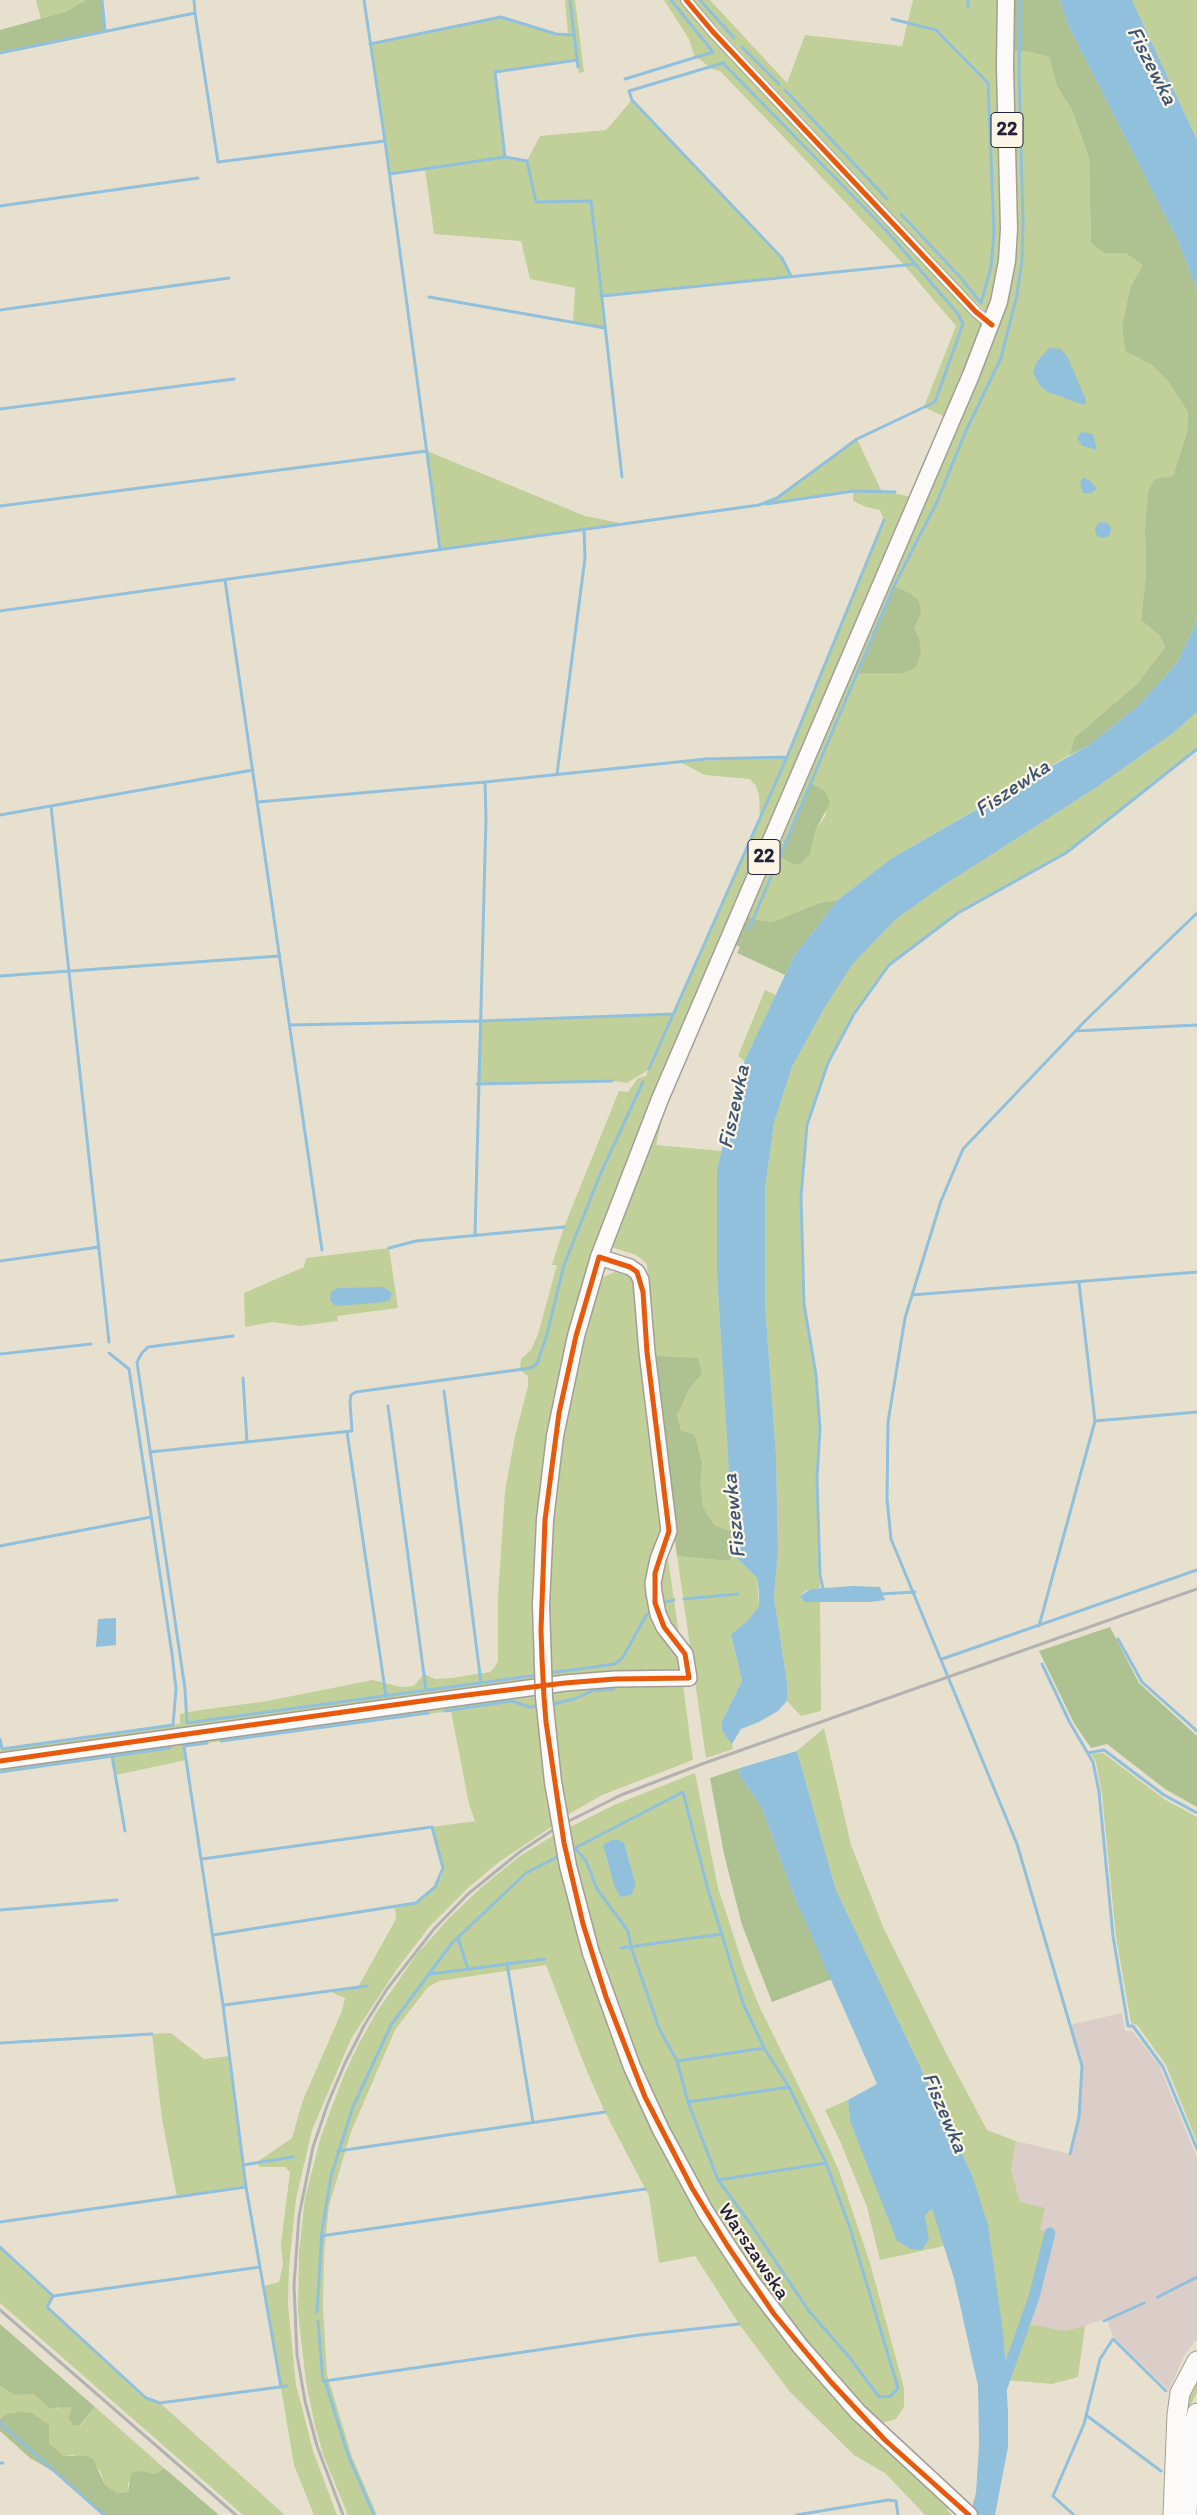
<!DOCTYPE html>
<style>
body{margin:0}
canvas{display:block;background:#e7e0cf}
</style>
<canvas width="1197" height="2515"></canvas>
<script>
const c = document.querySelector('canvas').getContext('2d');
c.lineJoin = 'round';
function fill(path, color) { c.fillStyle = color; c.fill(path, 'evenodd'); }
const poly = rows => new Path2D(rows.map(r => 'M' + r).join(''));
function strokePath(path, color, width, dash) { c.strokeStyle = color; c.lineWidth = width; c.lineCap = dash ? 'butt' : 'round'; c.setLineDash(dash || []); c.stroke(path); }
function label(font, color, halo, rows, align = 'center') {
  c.font = font + ' Itim,sans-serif'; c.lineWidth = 4.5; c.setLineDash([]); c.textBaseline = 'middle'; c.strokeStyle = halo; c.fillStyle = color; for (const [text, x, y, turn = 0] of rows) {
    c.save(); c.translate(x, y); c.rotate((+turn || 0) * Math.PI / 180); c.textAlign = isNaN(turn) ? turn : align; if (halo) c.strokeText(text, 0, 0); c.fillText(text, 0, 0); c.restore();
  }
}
fill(poly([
 [1122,2013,1125,2031,1132,2031,1159,2065,1197,2158,1197,2339,1185,2354,1169,2390,1114,2338,1106,2318,1085,2326,1064,2331,1025,2323,1050,2233,1040,2230,1020,2202,1011,2169,1016,2141,1070,2154,1079,2117,1082,2066,1070,2025]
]), '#dbcdc8');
fill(poly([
 [36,0,86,0,65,12,41,19],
 [565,0,575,0,584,72,579,73,577,60,495,72,505,157,527,161,540,136,606,130,632,100,782,258,791,276,602,296,605,328,573,322,575,288,530,279,521,241,434,234,425,169,390,174,370,44,501,17,556,34,568,35],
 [664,0,681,0,735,63,986,326,947,418,924,407,956,326,904,265,797,151,720,71,712,69,694,55,689,39],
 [692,0,710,0,787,83,805,35,902,46,913,0,1002,0,1004,247,990,315,969,297],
 [1132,0,1197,0,1197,140],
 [1011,50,1031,52,1049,57,1057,86,1072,110,1089,157,1091,243,1104,253,1126,252,1144,265,1130,288,1122,326,1125,351,1152,365,1167,380,1188,412,1187,432,1173,476,1155,479,1145,531,1146,574,1141,620,1160,636,1165,647,1137,684,1074,738,1070,755,892,858,838,900,819,903,773,922,753,919,745,915,997,323],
 [921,614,914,628,859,673,869,650],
 [811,783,825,791,826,815,816,829,810,854],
 [857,439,881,490,911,497,791,781,562,1376,538,1681,0,1755,0,1750,180,1724,180,1714,194,1711,267,1701,373,1680,401,1687,414,1686,424,1674,435,1679,452,1678,490,1672,495,1667,498,1660,498,1596,505,1491,515,1436,528,1386,528,1376,520,1370,521,1359,531,1350,538,1334,557,1265,552,1265,564,1227,619,1091,628,1092,638,1078,646,1076,648,1070,627,1083,612,1081,477,1084,480,1021,673,1014,760,819,759,795,756,786,750,779,705,775,680,762,787,757,884,520,880,510,866,507,853,501,853,491,759,505,777,498],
 [427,451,585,516,625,524,440,550],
 [1197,712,1197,749,1066,853,958,913,889,965,854,1014,828,1063,807,1125,801,1197,804,1304,816,1375,820,1429,817,1478,820,1588,805,1591,800,1596,804,1602,820,1602,821,1711,801,1716,787,1701,787,1682,774,1597,778,1552,776,1454,765,1304,765,1189,774,1123,792,1067,825,1007,852,965,895,920,941,887,1094,789,1172,734],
 [765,990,776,995,745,1061,738,1056],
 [664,1111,656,1145,722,1151,717,1171,717,1274,733,1532,714,1525,703,1507,699,1485,702,1463,695,1435,681,1430,677,1415,690,1388,702,1374,652,1356,647,1264,636,1255,608,1246],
 [389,1248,398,1308,337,1316,338,1321,300,1326,273,1322,245,1327,244,1293,304,1267,306,1258],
 [615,1272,630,1276,637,1294,661,1520,661,1532,647,1582,680,1660,682,1673,548,1678,547,1615,557,1462,575,1363,601,1278],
 [667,1552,674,1600,679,1635,670,1625,662,1603,660,1582],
 [734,1555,757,1578,759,1606,749,1619,731,1636,742,1681,722,1721,722,1731,732,1744,733,1749,706,1758,677,1556,729,1561],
 [610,1685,683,1685,693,1760,602,1795,564,1817,549,1690],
 [539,1691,554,1825,499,1862,469,1887,430,1926,397,1969,351,2039,312,2130,296,2199,289,2266,288,2305,296,2385,303,2411,313,2451,337,2515,314,2515,294,2465,264,2286,279,2282,283,2264,281,2244,290,2172,285,2167,260,2167,257,2162,292,2138,303,2100,342,2011,345,1998,333,1993,332,1990,358,1987,396,1919,395,1908,416,1903,425,1898,441,1878,443,1868,441,1857,432,1827,475,1821,469,1804,451,1711,184,1746,186,1760,116,1775,112,1756,0,1772,0,1767],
 [824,1728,851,1845,884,1929,946,2053,987,2130,1016,2141,1011,2169,1020,2202,1045,2208,1040,2230,1050,2233,1025,2323,1064,2331,1085,2326,1078,2377,1052,2384,1006,2380,1004,2340,972,2175,836,1890,797,1751],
 [1103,1753,1164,1799,1197,1817,1197,2142,1166,2065,1137,2025,1131,2023,1116,1937,1102,1795,1096,1762,1091,1754],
 [695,1773,718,1888,745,1971,760,2008,819,2127,839,2171,870,2263,904,2388,904,2407,896,2419,891,2421,883,2422,872,2418,788,2322,715,2217,647,2086,606,1985,566,1829,614,1805],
 [624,1843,636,1885,620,1897,607,1861],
 [556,1834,597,1991,754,2296,952,2505,947,2510,952,2515,925,2515,885,2473,854,2455,790,2392,739,2324,695,2256,659,2263,649,2196,605,2112,586,2069,546,1965,439,1981,428,1987,395,2030,351,2132,329,2206,324,2253,323,2309,327,2374,352,2457,377,2515,348,2515,324,2457,315,2426,306,2382,298,2312,299,2252,305,2198,321,2136,344,2075,359,2043,376,2013,417,1954,450,1917,484,1885,520,1856],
 [171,2033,204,2059,230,2056,246,2187,177,2197,162,2119,152,2034],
 [848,2100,850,2121,929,2239,925,2215,932,2208,944,2246,880,2260,867,2207,840,2141,825,2110],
 [0,2247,53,2296,48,2307,146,2398,160,2403,285,2515,243,2515,0,2303],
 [1197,2376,1197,2393,1191,2404,1186,2426,1190,2396],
 [0,2386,15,2395,34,2394,56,2409,64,2406,72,2407,68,2418,73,2425,80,2426,95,2407,164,2468,155,2474,142,2471,128,2483,128,2492,117,2493,105,2485,100,2470,73,2455,64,2456,54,2450,49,2444,49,2425,40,2419,6,2414,0,2419]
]), '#c0d098');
fill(poly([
 [86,0,102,0,105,31,0,53,0,30,65,12],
 [1012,0,1060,0,1068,25,1178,241,1197,290,1197,621,1178,662,1138,706,1089,745,1070,755,1074,738,1137,684,1165,647,1160,636,1141,620,1146,574,1145,531,1148,492,1155,479,1173,476,1187,432,1188,412,1167,380,1152,365,1125,351,1122,326,1130,288,1143,265,1126,253,1104,253,1091,243,1089,157,1072,110,1057,86,1049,57,1031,52,1011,50],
 [894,586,911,594,919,601,921,614,914,628,919,638,921,654,915,668,903,673,859,673],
 [811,783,825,791,830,803,816,829,810,854,800,864,792,864,780,856],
 [838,900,794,956,785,975,737,953,740,947,733,944,745,915,753,919,773,922,819,903],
 [652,1356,698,1358,702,1374,690,1388,677,1415,681,1430,695,1435,702,1463,700,1485,703,1507,714,1525,733,1532,734,1555,729,1561,677,1556],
 [1110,1627,1139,1683,1197,1736,1197,1807,1165,1789,1107,1744,1091,1748,1074,1723,1039,1651],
 [740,1768,739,1774,762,1808,794,1896,832,1979,772,2002,742,1925,724,1854,710,1778],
 [0,2324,95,2407,79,2426,73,2425,68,2418,72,2407,49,2408,34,2394,15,2395,0,2386],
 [19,2412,32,2413,49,2425,49,2444,64,2456,87,2456,93,2459,105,2485,117,2493,128,2492,131,2473,142,2471,155,2474,164,2468,219,2515,104,2515,58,2474,30,2458,0,2431,0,2419,6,2414]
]), '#aec191');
fill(poly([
 [1060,0,1132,0,1197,140,1197,290,1178,241,1068,25],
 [1049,348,1061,349,1067,356,1086,400,1084,405,1048,392,1040,386,1033,373,1036,363],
 [1081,432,1093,434,1097,450,1082,446,1077,438],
 [1084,477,1091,482,1097,489,1091,493,1083,493,1080,482],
 '1095 530a8 8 0 1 1 16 0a8 8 0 1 1-16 0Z',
 [1197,621,1197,712,1172,734,1094,789,941,887,895,920,852,965,825,1007,792,1067,774,1123,765,1189,765,1304,776,1454,778,1552,774,1597,787,1682,787,1701,778,1711,759,1722,741,1729,732,1744,722,1731,722,1721,742,1681,731,1635,749,1619,759,1606,759,1592,757,1578,734,1555,717,1274,717,1171,739,1073,794,956,838,900,892,858,1089,745,1138,706,1178,662],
 [384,1287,392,1293,390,1300,385,1302,338,1306,334,1305,330,1300,331,1291,339,1288],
 [852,1586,880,1587,885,1600,871,1602,804,1602,800,1596,811,1589],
 [116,1618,116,1645,96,1647,98,1619],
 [797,1751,836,1890,972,2175,988,2225,1004,2340,1008,2412,1008,2447,995,2515,970,2515,976,2493,979,2446,978,2386,954,2278,932,2209,925,2215,929,2239,922,2250,911,2249,897,2241,850,2121,848,2100,877,2084,794,1896,762,1808,739,1774,740,1768],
 [612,1840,618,1840,624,1843,636,1885,631,1895,620,1897,614,1885,603,1845]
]), '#91c0dd');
strokePath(poly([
 [102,0,105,31],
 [194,0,195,13],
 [364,0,385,141],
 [570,0,578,67],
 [700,0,734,38],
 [968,7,968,0],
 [892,19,936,30,988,83,994,232,991,267,981,303,961,278,901,214],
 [370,44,501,17,556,34,574,35],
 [742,47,779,84],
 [0,53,195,13,218,162,385,141,440,550],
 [577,60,495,72,505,157,527,161,536,202,591,201,622,477],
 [625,79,713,52,671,0],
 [785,90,887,199],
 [390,174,505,157],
 [0,206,198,178],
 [602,296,915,264],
 [429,297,605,328],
 [0,310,229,278],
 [0,409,234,379],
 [766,504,854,491,895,492],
 [759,505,777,498,857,439,935,402,963,324,958,314,886,230,723,63,629,91,632,100,782,258,791,276],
 [0,506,427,451],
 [225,580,322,1250],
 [0,611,759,505],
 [557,774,585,558,584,530],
 [258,802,485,782,706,759,787,757],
 [51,806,109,1342],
 [0,815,253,770],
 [749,929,894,586,937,502,965,433,1001,358,1017,295,1022,260,1023,222,1019,72,1020,0],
 [0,976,280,956],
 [290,1025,480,1021,673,1014],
 [1075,1031,1197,1025],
 [649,1069,787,757,884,520],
 [477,1084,612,1081],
 [475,1234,486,818,485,782],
 [389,1248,416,1241,564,1227],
 [0,1261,99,1247],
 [912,1295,1197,1272],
 [233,1336,148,1347,142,1353,137,1362,185,1689,187,1723,538,1675],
 [0,1354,91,1344],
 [243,1378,247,1442],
 [444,1391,481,1683],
 [388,1406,426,1690],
 [1095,1421,1197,1412],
 [347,1432,386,1696],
 [150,1452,352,1431,350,1402,351,1395,356,1392,531,1368,537,1364,547,1334,564,1265,600,1175,643,1082],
 [0,1546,151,1517],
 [823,1588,820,1575,817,1478,820,1429,816,1375,804,1304,801,1197,807,1125,828,1063,854,1014,889,965,958,913,1066,853,1197,749],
 [881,1594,915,1592],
 [684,1599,738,1594],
 [662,1603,674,1600],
 [1039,1626,1095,1421,1079,1283],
 [1118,1639,1142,1682,1197,1731],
 [942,1659,1197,1570],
 [1042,1664,1070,1723,1093,1762,1099,1792,1113,1936,1128,2026,1133,2026,1163,2067,1197,2149],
 [549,1673,615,1664,623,1657,647,1614],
 [549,1705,574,1699,592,1691,614,1689],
 [445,1711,512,1701,529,1707,540,1706],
 [0,1739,2,1749,173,1725,176,1689,172,1654,129,1369,109,1353],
 [221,1741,428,1713],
 [207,1743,184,1746,223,2005,246,2187,281,2387],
 [1088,1753,1104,1750,1164,1795,1197,1813],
 [112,1756,125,1831],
 [0,1772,170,1748],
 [571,1850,575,1848,683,1792,708,1890,743,2003,764,2048,789,2087,826,2163,849,2225,898,2388,891,2396,879,2397,850,2358,809,2311,747,2219,718,2180,688,2102,677,2061,659,2028,631,1947,628,1931,597,1889,586,1861,575,1848],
 [202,1859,432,1827,443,1868,435,1887,416,1903,213,1935],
 [0,1910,117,1900],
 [458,1938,468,1969],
 [621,1948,722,1934],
 [507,1963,533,2122],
 [431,1974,545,1959],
 [224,2005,367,1986],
 [0,2043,152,2034],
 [677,2061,764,2048],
 [688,2102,789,2087],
 [338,2151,605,2112],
 [1070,2154,1079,2117,1082,2066,1017,1844,891,1539,887,1499,888,1422,905,1318,941,1201,963,1149,1086,1020,1197,913],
 [243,2165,293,2157],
 [718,2180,826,2163],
 [0,2222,246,2187],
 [321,2236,645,2189],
 [0,2247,53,2296,47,2307,146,2398,160,2403,287,2386],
 [53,2296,260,2267],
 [1158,2297,1197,2277],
 [317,2312,322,2231,331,2176,353,2107,391,2025,452,1943,526,1873,561,1855],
 [318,2321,323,2381],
 [1104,2321,1144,2303],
 [1086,2415,1161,2471],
 [0,2423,104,2515],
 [0,2463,3,2463],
 [374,2515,348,2455,325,2381,640,2335,739,2324],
 [796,2515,888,2500,896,2501,898,2515],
 [1074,2515,1053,2496,1084,2424,1100,2359,1113,2339,1166,2391]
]), '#91c0dd', 3);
strokePath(poly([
 [1000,2393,1034,2297,1050,2233]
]), '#91c0dd', 11);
const street = poly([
 [686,0,713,32,976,312,992,325]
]);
const secondary = poly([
 [0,1761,565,1683,615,1679,689,1678,685,1654,664,1627,658,1614,654,1593,653,1583,658,1559,669,1531,647,1352,641,1280,637,1272,630,1267,599,1257]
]);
const primary = poly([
 [541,1605,545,1520,555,1436,576,1336,599,1257,660,1099,971,375,999,302,1007,261,1009,229,1005,66,1006,0],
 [591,1953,632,2067,661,2130,706,2213,750,2280,800,2346,858,2412,969,2515]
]);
const highway = poly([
 [1173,2515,1177,2415,1180,2393,1197,2361],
 [1187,2515,1190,2449,1197,2413]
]);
strokePath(street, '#a29e97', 12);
strokePath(secondary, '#a29e97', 18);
strokePath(primary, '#a29e97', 19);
strokePath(highway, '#a29e97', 21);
strokePath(street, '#fbfaf8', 10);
strokePath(secondary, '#fbfaf8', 15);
strokePath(primary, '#fbfaf8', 16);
strokePath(highway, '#fbfaf8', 19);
strokePath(poly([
 [0,2310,236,2515],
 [343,2515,317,2446,305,2401,297,2355,294,2285,299,2216,313,2147,328,2103,345,2063,365,2024,387,1989,434,1929,468,1894,521,1851,559,1826,621,1795,702,1764,1197,1589]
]), '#b3b2b3', 3);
const primaryBridge = poly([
 [541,1605,544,1697,553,1782,568,1866,591,1953]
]);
strokePath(primaryBridge, '#a29e97', 19, []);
strokePath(primaryBridge, '#fbfaf8', 16);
strokePath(poly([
 [686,0,713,32,976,312,992,325],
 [0,1761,180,1735,436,1699,491,1692,565,1683,615,1679,689,1678,685,1654,664,1627,655,1603,655,1573,669,1531,647,1352,643,1292,637,1272,630,1267,599,1257,576,1336,559,1413,545,1520,541,1630,542,1659,544,1697,546,1722,564,1843,583,1924,606,1997,645,2097,692,2188,727,2245,774,2314,830,2381,885,2440,969,2515]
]), '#e8590c', 5);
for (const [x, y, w] of [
 [1007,130,32],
 [764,857,32]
]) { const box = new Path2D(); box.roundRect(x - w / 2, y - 17.5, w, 35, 4); c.fillStyle = '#fcf5e5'; c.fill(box); strokePath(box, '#22223b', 1); }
label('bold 20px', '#22223b', null, [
 ["22",1007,130],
 ["22",764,857]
]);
label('21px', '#22223b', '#fcf5e5', [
 ["Warszawska",753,2252,56]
]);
label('italic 22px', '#3c5476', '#fcf5e5', [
 ["Fiszewka",1151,66,63],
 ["Fiszewka",1013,789,-34],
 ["Fiszewka",735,1107,-78],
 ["Fiszewka",735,1516,-96],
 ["Fiszewka",944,2113,67]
]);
</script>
